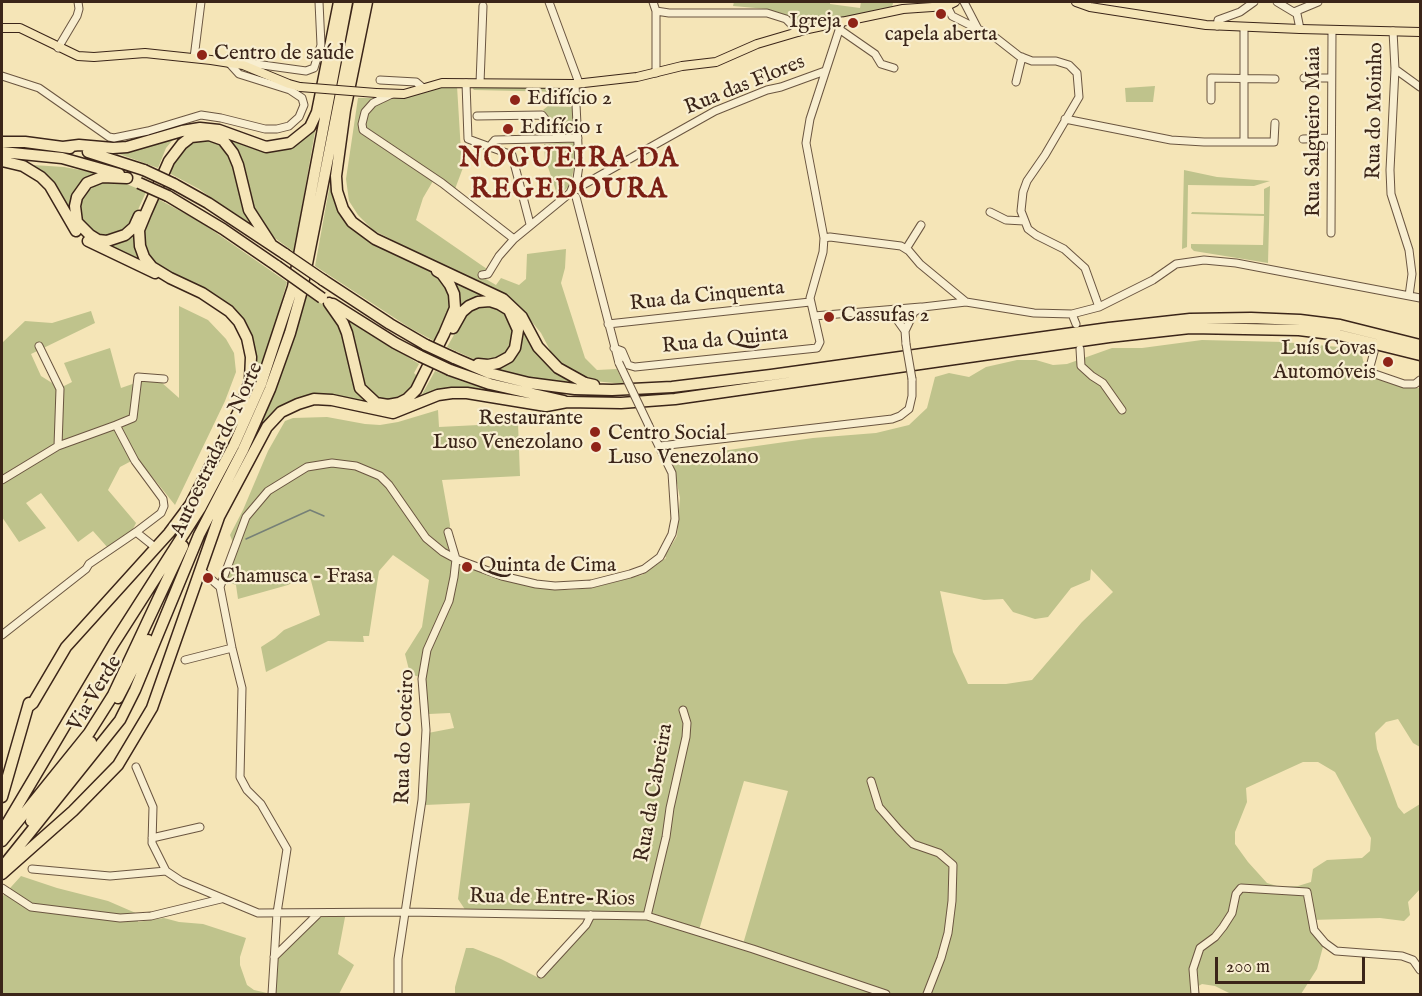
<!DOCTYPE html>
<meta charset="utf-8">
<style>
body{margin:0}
#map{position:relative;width:1422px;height:996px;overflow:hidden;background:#f5e5b7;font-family:"IM FELL English",serif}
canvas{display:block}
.frame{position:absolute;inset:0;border:3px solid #3b2519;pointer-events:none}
.scale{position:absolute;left:1215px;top:957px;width:150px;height:27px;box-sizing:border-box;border:3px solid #3b2519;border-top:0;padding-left:8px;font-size:18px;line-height:21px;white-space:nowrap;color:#3b2519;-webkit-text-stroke:4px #f8eed0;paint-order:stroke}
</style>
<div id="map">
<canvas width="1422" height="996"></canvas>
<div class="frame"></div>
<div class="scale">200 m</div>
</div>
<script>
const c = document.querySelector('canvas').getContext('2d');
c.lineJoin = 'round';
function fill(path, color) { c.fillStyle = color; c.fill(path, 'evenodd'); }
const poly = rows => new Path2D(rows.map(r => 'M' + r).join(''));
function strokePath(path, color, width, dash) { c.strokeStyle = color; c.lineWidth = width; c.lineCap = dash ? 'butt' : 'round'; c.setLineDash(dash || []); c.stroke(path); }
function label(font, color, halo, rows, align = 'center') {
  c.font = font + ' "IM FELL English",serif'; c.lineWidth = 4.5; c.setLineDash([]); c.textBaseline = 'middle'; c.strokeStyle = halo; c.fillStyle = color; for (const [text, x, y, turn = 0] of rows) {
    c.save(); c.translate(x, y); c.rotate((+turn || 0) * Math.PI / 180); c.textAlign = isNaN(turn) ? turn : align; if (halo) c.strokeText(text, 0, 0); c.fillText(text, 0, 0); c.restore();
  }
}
fill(poly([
 [734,2,830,2,830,4,860,8,861,2,893,3,892,8,799,25,789,17,767,9,733,6],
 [444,86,457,86,461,152,467,157,455,189,433,181,423,198,416,220,487,269,479,275,496,285,501,278,519,285,526,279,527,254,566,249,565,268,561,283,585,358,597,370,617,369,624,384,594,381,565,369,552,354,541,333,517,304,373,230,358,215,349,201,346,179,358,98,376,98,363,111,361,129,367,129,363,124,366,115,375,105,387,100],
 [471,86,565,88,568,89,564,92,474,90],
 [1155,86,1153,102,1126,102,1125,88],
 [548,106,572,107,574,133,561,131,543,110],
 [316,126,294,252,276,239,264,229,254,214,238,152,227,138,254,148,296,144],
 [177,135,166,148,158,168,111,151],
 [214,139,230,154,251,222,248,224,199,189,169,173,177,155,193,140],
 [575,142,575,164,570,185,558,197,545,158,544,144],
 [33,165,64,167,102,174,91,177,71,215,32,167],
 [1184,170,1217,177,1270,181,1254,186,1188,185,1187,247,1182,249],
 [332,173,342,216,356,232,367,240,434,273,449,289,451,304,436,342,410,328,315,266],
 [106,181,124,183,146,192,137,212,122,232,103,237,94,234,82,220,80,211,84,194,97,184],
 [1270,186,1268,263,1194,251,1191,248,1191,244,1263,245,1264,216,1191,214,1192,212,1264,214,1264,189],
 [156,198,199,221,287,282,266,357,252,391,254,379,236,311,211,292,175,276,152,261,142,242,144,231],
 [134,231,147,267,99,243],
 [449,277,494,299,459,311],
 [307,295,322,304,332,312,339,323,369,403,308,397,257,436],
 [179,306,208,320,226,339,234,353,236,372,225,401,175,505,137,458,120,467,108,490,136,523,132,531,108,548,93,531,78,542,41,493,26,503,46,528,19,542,2,517,2,343,25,321,52,323,91,311,95,323,31,354,41,376,60,388,72,382,64,363,110,348,121,388,144,380,161,382,179,398],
 [481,306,500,309,513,322,514,342,503,358,480,362,447,347,466,314],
 [344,316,419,364,414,373,419,378,414,387,401,400,384,402,365,391],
 [521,325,538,349,583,385,523,376,492,368,502,366],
 [1202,340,1284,342,1361,349,1363,361,1375,375,1403,388,1420,388,1420,747,1413,743,1398,719,1386,722,1375,733,1377,749,1398,807,1404,814,1420,804,1420,889,1408,902,1410,915,1404,921,1380,918,1311,920,1324,943,1317,969,1301,994,1231,994,1215,986,1202,984,1195,988,1192,994,455,994,455,987,466,948,473,948,501,959,537,977,561,954,579,931,597,915,466,911,458,899,470,803,425,805,428,733,454,728,450,713,429,714,423,678,410,674,405,654,422,627,429,580,393,555,379,571,369,636,363,636,364,642,328,641,266,672,261,647,275,638,284,630,320,615,309,573,288,585,238,599,236,585,226,581,236,551,230,535,243,510,268,451,285,421,293,418,327,417,365,424,380,425,398,422,438,410,439,427,518,423,520,476,442,480,450,525,448,551,467,561,524,579,568,590,591,588,642,575,666,558,665,556,677,536,680,498,672,458,813,438,876,433,909,425,927,408,935,377,949,373,969,377,986,367,1017,360,1036,360,1053,365,1067,364,1112,348,1142,348],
 [1091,569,1113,592,1082,622,1032,680,1006,684,968,684,953,652,940,591,984,600,1003,599,1013,612,1035,619,1048,617,1071,588,1090,580],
 [1303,762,1318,762,1335,772,1371,838,1370,851,1362,858,1327,860,1313,869,1311,882,1298,886,1280,887,1267,883,1248,862,1235,844,1235,832,1247,802,1246,788],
 [744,781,788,791,743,944,699,930],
 [435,371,467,383,503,394,420,398],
 [21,876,57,888,108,901,138,914,138,922,164,918,179,922,203,924,246,938,240,957,240,965,247,985,254,990,267,993,274,992,277,960,313,924,313,912,346,912,338,954,354,965,339,994,2,994,2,897]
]), '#bfc38c');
strokePath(poly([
 [246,539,310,510,324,516]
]), '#768077', 1.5);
const minor = poly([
 [549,2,579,83],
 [653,2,656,11,656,73],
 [964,2,977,27],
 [1277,2,1297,14,1300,29],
 [947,6,952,16,996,38,1019,56,1032,61,1056,61,1069,65,1077,73,1079,97,1045,155,1027,181,1023,192,1021,211,1028,229,1036,235,1064,249,1085,268,1099,307],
 [656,11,669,13,767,13,786,19,799,32],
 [1294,12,1318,2],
 [1217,26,1218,20,1240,12,1254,2],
 [839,29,875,54,881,64,894,68],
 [1393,31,1395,69,1390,170,1391,194,1409,250,1412,274,1409,296],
 [58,48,77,16,79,9,78,2],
 [194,58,201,2],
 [244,65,248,63,306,71,314,68,321,45,319,2],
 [1395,69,1420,87],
 [2,76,39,88,109,137,114,138,148,131,201,115,221,118,265,129,277,129,289,126,299,117,304,105,302,98,290,90,239,74,229,63],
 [1304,78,1331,78],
 [380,80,416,82,423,88],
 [1016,82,1022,57],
 [466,83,468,139,512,155,530,224],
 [480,83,483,6],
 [575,84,579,165,577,179],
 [392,94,373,103,365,112,362,124,363,130,442,183,514,239],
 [1211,100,1211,78,1275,79],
 [477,116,542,115,559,137],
 [1065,119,1171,140,1204,142,1274,142,1275,123],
 [1303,139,1330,138],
 [1244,141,1244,27],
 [490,146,495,140,578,138],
 [583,185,715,111,767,90,781,87,825,71],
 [576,197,619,363],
 [990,212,1006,220,1024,221],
 [1331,233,1332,30],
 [824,238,830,237,901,246,909,251,920,264,966,302],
 [906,249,921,225],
 [482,275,488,274,499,256,514,239,570,193,576,180,581,181,583,185],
 [881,313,895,317,905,331],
 [1072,314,1076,324],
 [814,316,921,307],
 [608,324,810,302],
 [906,344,905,331,914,312,923,307,966,302,1034,313,1072,314,1099,307,1153,280,1176,264,1204,260,1236,263,1420,298],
 [39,346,60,389,58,446],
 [614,348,622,351,628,365,635,367,817,348,820,342,810,298,823,252,824,238,806,143,810,119,842,21],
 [1080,349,1081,366,1092,376,1103,383,1122,410],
 [1374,352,1369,370,1372,373,1404,384,1415,384,1420,380],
 [116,425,133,418,138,377,164,379],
 [660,446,892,419,900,416,909,409,912,396,912,379],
 [2,480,58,446,116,425,135,461,163,499,164,506,161,513,136,532],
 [204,573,220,587],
 [2,635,86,569,89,564,136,532,151,544],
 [185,660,232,648],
 [136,767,153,807,152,843,166,871,181,881,258,913,405,912,647,916,753,949,886,994],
 [871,781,879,807,899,830,913,844,939,853,953,865,952,901,948,933,941,958,927,994],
 [152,838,200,827],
 [32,869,110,876,166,871],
 [2,888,31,907,120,918,151,916,221,899],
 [647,916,666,837,670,808,686,737,687,723,683,710],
 [274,957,319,913],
 [541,974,586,925,591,915],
 [272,994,277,913,287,849,261,804,247,790,240,777,242,688,232,648,220,587,246,517,268,491,307,467,332,463,356,466,380,476,389,485,426,538,443,552,456,559,502,576,536,584,555,586,591,584,630,574,644,569,660,557,672,534,675,519,672,473,649,426],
 [398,994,398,959,422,800,426,730,422,679,427,650,449,601,454,577,456,559,448,532],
 [1195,994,1193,969,1200,948,1215,937,1223,927,1232,913,1236,894,1241,888,1307,892,1314,930,1325,943,1336,951,1402,956,1413,960,1420,970]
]);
const major = poly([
 [1076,2,1090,7,1206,25,1300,29,1420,32],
 [2,28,20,28,78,56,94,57,145,53,211,60,243,65,289,84,300,87],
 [376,93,404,94,442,83,575,84,637,77,682,66,716,62,757,44,808,29,903,9,947,6,955,2]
]);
const highway = poly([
 [367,2,345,110,336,176,337,191,343,209,352,222,375,239,503,299,522,317,538,347,558,368,585,383,594,385],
 [2,142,25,142,70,148],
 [63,147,79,145,113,148,127,147,182,131,200,128,219,130,266,147,290,143,310,127,317,112,339,2],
 [2,152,62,158,119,174],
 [88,152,144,170],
 [2,161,23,166,41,177,50,186,76,231],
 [127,178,102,177,87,183,77,197,75,206,77,222,90,235,98,240,107,241,125,235,134,227,139,216],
 [174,184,208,203,285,254],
 [168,196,223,229,277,266],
 [88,241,155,273],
 [323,280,390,324,426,345],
 [329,303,343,323,347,333,360,388,376,403,388,405,399,403,407,399,416,390,444,334,455,308,454,294,450,285,442,274,437,271],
 [333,304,395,343,420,356],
 [453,328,462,312,469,306,478,302,490,301,499,304,509,310,518,330,515,348,509,357,498,363,488,365,478,364],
 [454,358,489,373,529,383,575,389,612,390,672,387,771,375,1109,328,1190,319,1251,318,1300,320,1340,325,1420,345],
 [450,370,490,384,564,401],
 [118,698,148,640],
 [28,707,33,703,66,647,169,533,190,505,241,407,250,380,251,357,247,338,239,322,229,311,202,293,170,278,152,267,144,257,140,246,139,230,146,213,169,161,182,144,191,137,209,135,223,140,233,153,238,165,249,210,271,244],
 [2,797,29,703],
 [31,821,91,742],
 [2,832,114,643,201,507,234,445,261,384,293,287,347,2],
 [2,841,89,733,113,695,183,546],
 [4,865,120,720,135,690,199,535,243,450,270,389,290,333,301,294,359,2],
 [2,874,73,811,118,765,152,708,219,517,267,427,281,412,298,404,314,399,332,400,393,413,438,395,452,393,467,393,546,406,567,402,621,403,675,399,1109,337,1190,328,1299,330,1339,335,1420,355]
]);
strokePath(minor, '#6a5540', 9);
strokePath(major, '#3b2519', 10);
strokePath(highway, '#3b2519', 13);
strokePath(minor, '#f8eed0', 7);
strokePath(major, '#f5e5b7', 8);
strokePath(highway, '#f5e5b7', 10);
const minorBridge = poly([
 [906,344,912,379],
 [619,363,649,426]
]);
const majorBridge = poly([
 [300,87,376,93]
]);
const highwayBridge = poly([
 [144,170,174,184],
 [139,183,168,196],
 [285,254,323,280],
 [277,266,322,298],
 [426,345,454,358],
 [420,356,450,370]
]);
strokePath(minorBridge, '#6a5540', 9, []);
strokePath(majorBridge, '#3b2519', 10, []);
strokePath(highwayBridge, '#3b2519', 13, []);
strokePath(minorBridge, '#f8eed0', 7);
strokePath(majorBridge, '#f5e5b7', 8);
strokePath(highwayBridge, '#f5e5b7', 10);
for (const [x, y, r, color] of [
 [941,14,6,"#8f2418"],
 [853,23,6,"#8f2418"],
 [202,55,6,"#8f2418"],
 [515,100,6,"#8f2418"],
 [508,129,6,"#8f2418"],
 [829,317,6,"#8f2418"],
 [1388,362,6,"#8f2418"],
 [595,432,6,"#8f2418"],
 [596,447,6,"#8f2418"],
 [467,567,6,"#8f2418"],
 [208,578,6,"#8f2418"]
]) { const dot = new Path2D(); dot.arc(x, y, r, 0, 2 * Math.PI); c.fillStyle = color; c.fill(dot); strokePath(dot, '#f8eed0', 2); }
label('21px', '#3b2519', '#f8eed0', [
 ["Igreja",841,23,"right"],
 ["capela aberta",941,36,"center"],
 ["Centro de saúde",214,55],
 ["Edifício 2",527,100],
 ["Edifício 1",520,129],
 ["Cassufas 2",841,317],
 ["Luís Covas",1376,350,"right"],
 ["Automóveis",1376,374,"right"],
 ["Restaurante",583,420,"right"],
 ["Luso Venezolano",583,444,"right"],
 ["Centro Social",608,435],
 ["Luso Venezolano",608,459],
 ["Quinta de Cima",479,567],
 ["Chamusca - Frasa",220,578]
], 'left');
label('21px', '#3b2519', '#f8eed0', [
 ["Rua das Flores",745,86,-22],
 ["Rua do Moinho",1376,111,-89],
 ["Rua Salgueiro Maia",1315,132,-90],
 ["Rua da Cinquenta",707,297,-6],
 ["Rua da Quinta",725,341,-6],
 ["Autoestrada do Norte",218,450,-65],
 ["Via Verde",96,694,-59],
 ["Rua do Coteiro",406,737,-88],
 ["Rua da Cabreira",655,793,-80],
 ["Rua de Entre-Rios",552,899,1]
]);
c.letterSpacing = '1.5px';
label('bold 27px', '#7a1f14', '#f8eed0', [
 ["NOGUEIRA DA",569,160],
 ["REGEDOURA",569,191]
]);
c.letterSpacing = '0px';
</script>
